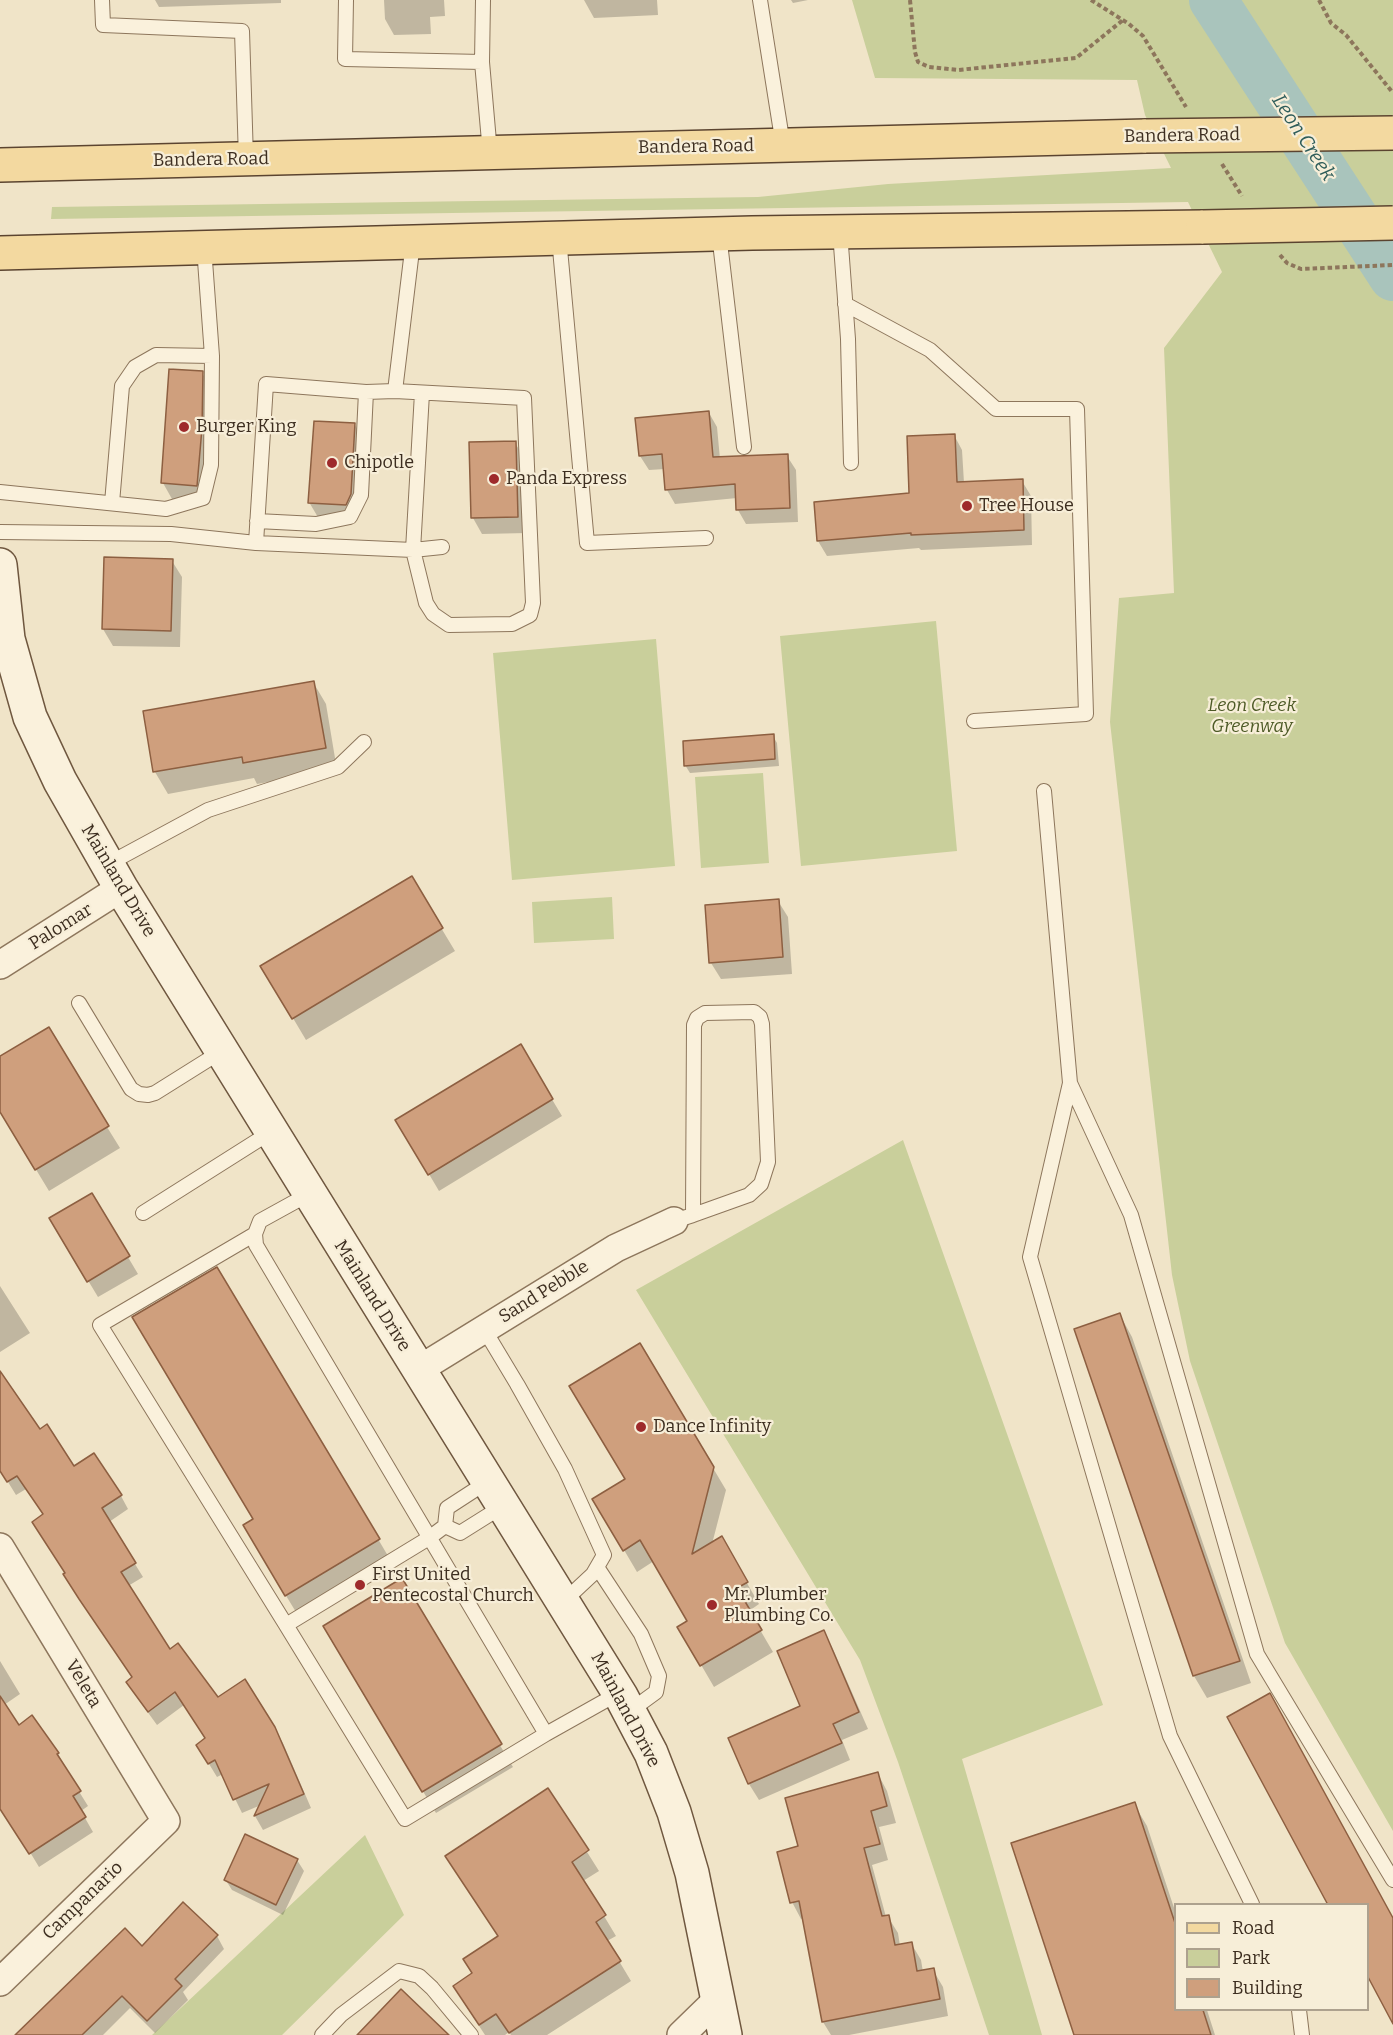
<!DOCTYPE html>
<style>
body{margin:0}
#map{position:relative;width:1393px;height:2035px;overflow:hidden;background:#f0e4c8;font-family:Bitter,serif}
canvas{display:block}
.legend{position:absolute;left:1174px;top:1903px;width:195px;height:108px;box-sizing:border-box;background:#f7eed8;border:2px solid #ada18e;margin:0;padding:8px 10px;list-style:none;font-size:18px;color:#3d2e20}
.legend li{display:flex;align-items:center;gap:12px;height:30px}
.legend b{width:30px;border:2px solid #ada18e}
</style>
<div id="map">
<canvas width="1393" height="2035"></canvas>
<ul class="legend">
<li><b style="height:8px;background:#f3d9a0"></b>Road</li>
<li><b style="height:16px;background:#c9cf9b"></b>Park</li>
<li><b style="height:16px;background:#cf9f7d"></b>Building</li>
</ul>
</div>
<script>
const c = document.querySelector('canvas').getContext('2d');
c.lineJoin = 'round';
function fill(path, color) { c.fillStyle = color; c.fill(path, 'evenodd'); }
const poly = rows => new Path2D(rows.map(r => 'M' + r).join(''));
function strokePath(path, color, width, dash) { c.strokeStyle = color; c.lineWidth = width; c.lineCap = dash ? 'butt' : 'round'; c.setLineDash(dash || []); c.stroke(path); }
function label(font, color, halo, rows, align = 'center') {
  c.font = font + ' Bitter,serif'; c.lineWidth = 4.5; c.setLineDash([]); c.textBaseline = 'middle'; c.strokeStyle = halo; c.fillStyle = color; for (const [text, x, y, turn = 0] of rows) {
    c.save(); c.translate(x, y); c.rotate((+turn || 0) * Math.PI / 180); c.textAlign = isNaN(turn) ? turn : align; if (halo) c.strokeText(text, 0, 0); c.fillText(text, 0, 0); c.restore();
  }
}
fill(poly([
 [852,0,1393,0,1393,1831,1285,1643,1190,1361,1172,1275,1110,722,1119,598,1174,593,1164,348,1222,272,1188,202,51,219,52,207,758,197,888,184,1171,168,1145,115,1137,80,875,78],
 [936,621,957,851,801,866,780,636],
 [656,639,675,866,512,880,493,653],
 [763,773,769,863,701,868,695,777],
 [612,897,614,939,534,943,532,902],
 [903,1140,1103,1705,962,1759,1042,2035,989,2035,898,1762,860,1660,636,1290],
 [365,1835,404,1915,282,2035,152,2035]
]), '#c9cf9b');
fill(poly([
 [155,0,281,0,281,3,159,7],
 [384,0,444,0,445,16,430,17,431,34,394,35,385,19],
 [584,0,657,0,658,15,594,18],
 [791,0,808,0,793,3],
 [202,373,212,389,206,502,172,499,163,483],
 [709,413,717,427,720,459,787,456,796,470,798,522,746,524,738,510,737,498,675,504,667,490,665,469,649,470,640,456],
 [355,425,364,442,360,512,355,522,319,519,309,502],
 [954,435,962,450,964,483,1022,481,1031,496,1032,545,921,550,919,548,827,556,818,541,911,495],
 [515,443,525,459,527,533,482,534,473,518],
 [105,559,172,561,182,577,180,647,113,646,103,629],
 [313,682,326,704,337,770,257,784,254,778,168,794,155,772,145,712],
 [773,736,777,743,779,766,690,773,685,765],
 [411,878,455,951,306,1040,262,966],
 [778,901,788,917,792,974,721,979,711,963],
 [520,1046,562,1116,439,1191,397,1120],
 [0,1058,107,1127,120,1148,49,1191,0,1110],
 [91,1195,138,1274,98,1297,51,1219],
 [0,1286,30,1333,0,1352],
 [1120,1315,1132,1337,1251,1683,1207,1698,1194,1676,1076,1330],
 [0,1374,39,1431,74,1468,121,1496,128,1509,109,1522,143,1577,128,1586,170,1651,217,1699,274,1728,283,1743,311,1808,263,1830,255,1816,261,1805,242,1813,223,1774,217,1777,206,1759,206,1739,184,1705,157,1725,136,1696,128,1682,133,1678,73,1589,44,1515,26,1489,16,1495,0,1469],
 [713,1468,726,1490,712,1544,721,1538,759,1604,749,1611,773,1652,714,1687,679,1627,689,1622,654,1561,637,1572,607,1521],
 [255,1520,378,1539,391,1561,299,1617,257,1548],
 [401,1580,513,1767,436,1813,337,1648],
 [824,1632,833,1649,868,1729,842,1740,850,1760,759,1800,749,1784,802,1707],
 [0,1661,20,1694,4,1705,19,1727,32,1717,58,1754,66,1768,65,1769,88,1806,81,1811,93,1832,39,1867,22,1839,0,1808],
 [1229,1717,1393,1920,1393,2021,1368,1974,1368,1904],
 [878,1774,887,1791,896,1823,879,1827,888,1860,872,1865,886,1917,888,1917,898,1933,900,1946,911,1943,921,1960,923,1972,933,1970,943,1987,948,2016,849,2035,831,2035,823,2022,804,1918,801,1919,792,1902,800,1847],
 [548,1790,599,1871,583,1881,616,1936,607,1941,631,1981,547,2035,511,2035,509,2032,505,2035,485,2035,466,2006,474,1974,499,1937],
 [1134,1804,1147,1826,1176,1914,1176,2010,1207,2010,1215,2035,1076,2035],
 [297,1860,304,1871,283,1915,232,1890,225,1879],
 [217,1936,224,1949,183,1992,188,2000,155,2033,130,2008,103,2035,17,2035,142,1948]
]), '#0003');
strokePath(poly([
 [1213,0,1393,277]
]), '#a9c4bc', 48);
const building = poly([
 [169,369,203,371,202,428,197,486,161,483,169,369],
 [709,411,713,457,788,454,790,508,736,510,735,484,665,490,662,454,639,456,635,418,709,411],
 [314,421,355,423,351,494,346,505,308,503,314,421],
 [955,434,957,482,1023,479,1024,530,911,535,911,533,817,541,814,502,909,493,907,436,955,434],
 [516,441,518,517,471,518,469,442,516,441],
 [104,557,173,559,171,631,102,629,104,557],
 [314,681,326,748,243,763,242,757,153,772,143,711,314,681],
 [774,734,775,759,684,766,683,741,774,734],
 [412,876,443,928,292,1019,260,966,412,876],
 [779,899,783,957,709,963,705,905,779,899],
 [49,1027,109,1126,35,1170,0,1112,0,1056,49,1027],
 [521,1044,553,1099,428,1175,395,1120,521,1044],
 [92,1193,130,1256,87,1282,49,1218,92,1193],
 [217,1267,380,1539,285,1596,243,1525,253,1519,132,1317,217,1267],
 [1120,1313,1240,1661,1193,1676,1074,1329,1120,1313],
 [640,1343,714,1467,692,1554,722,1536,748,1582,737,1588,762,1630,700,1666,677,1627,687,1621,640,1540,623,1551,592,1499,625,1479,569,1386,640,1343],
 [0,1371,40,1429,47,1424,74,1466,94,1453,122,1495,102,1508,136,1563,121,1572,170,1649,178,1643,218,1697,245,1679,275,1727,304,1794,254,1816,269,1784,233,1800,215,1760,208,1764,196,1745,205,1738,175,1692,148,1712,126,1682,132,1677,79,1599,63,1574,65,1573,32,1522,43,1514,17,1476,7,1482,0,1471,0,1371],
 [402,1578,502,1744,422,1792,323,1626,402,1578],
 [824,1630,859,1712,833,1724,842,1743,748,1784,728,1738,800,1706,777,1651,824,1630],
 [1270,1693,1393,1918,1393,2024,1368,1977,1368,1905,1328,1905,1227,1717,1270,1693],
 [0,1696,19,1725,32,1715,59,1753,57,1754,81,1791,73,1796,86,1817,29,1854,0,1809,0,1696],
 [878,1772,887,1806,871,1811,880,1844,864,1848,882,1916,889,1915,895,1945,912,1942,917,1971,934,1968,940,1999,822,2022,799,1901,790,1903,777,1852,798,1846,785,1798,878,1772],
 [548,1788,589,1850,572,1862,606,1915,596,1922,621,1961,509,2033,496,2014,479,2025,453,1986,472,1973,463,1959,498,1936,445,1856,548,1788],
 [1135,1802,1176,1926,1176,2010,1203,2010,1211,2035,1074,2035,1011,1843,1135,1802],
 [245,1834,298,1859,276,1905,224,1880,245,1834],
 [183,1902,218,1935,175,1979,182,1986,147,2021,122,1996,82,2035,15,2035,125,1928,142,1946,183,1902],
 [401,1989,449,2035,357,2035,401,1989]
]);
fill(building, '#cf9f7d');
strokePath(building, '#8d5f41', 1.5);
const lane = poly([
 [102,0,103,25,242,31,246,159],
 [346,0,345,59,482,62,490,153],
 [760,0,783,145],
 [482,62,483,0],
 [840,232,848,339,851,463],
 [719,234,744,447],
 [559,238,587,543,706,538],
 [845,304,930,350,996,409,1077,409,1086,714,974,721],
 [395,391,413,242],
 [422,393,413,550,256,543,266,384,366,392,395,391,524,398,533,603,530,615,512,624,449,625,433,614,426,603,413,550,442,547],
 [0,492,166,509,203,498,211,465,212,356,204,247],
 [112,503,122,386,135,367,156,355,212,356],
 [257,521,316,524,350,517,361,495,366,392],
 [0,532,171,534,256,543],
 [1044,791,1070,1083,1030,1257,1170,1736,1252,1904],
 [108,864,208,810,338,767,364,742],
 [79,1003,131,1089,139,1094,148,1095,155,1093,222,1051],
 [1070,1083,1131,1215,1257,1654,1393,1880],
 [309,1194,260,1221,255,1234,256,1245,546,1734,619,1693],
 [143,1213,271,1132],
 [674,1221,693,1215,749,1195,761,1184,768,1162,762,1024,760,1017,754,1012,705,1013,697,1018,694,1025,693,1215],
 [255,1234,100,1325,286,1625,429,1538,445,1526],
 [484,1329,517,1384,565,1469,604,1555,593,1574,563,1602],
 [487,1482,447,1508,445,1526,460,1533,503,1506],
 [597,1567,641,1634,659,1676,656,1692,630,1711],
 [286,1625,405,1819,546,1734],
 [1299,2010,1302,2035],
 [322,2035,341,2015,399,1971,419,1976,432,1988,471,2035]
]);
const street = poly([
 [0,965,121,888],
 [418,1370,616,1248,674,1221],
 [0,1547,166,1821,0,1982],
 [681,2035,718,1999]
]);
const secondary = poly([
 [0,565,8,639,30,717,60,781,121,888,621,1696,651,1753,674,1812,692,1873,725,2035]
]);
const primary = poly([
 [0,165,1146,136],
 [0,253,752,233,1203,227]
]);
strokePath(lane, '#8d765c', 16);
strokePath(street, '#8d765c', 30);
strokePath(secondary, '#6f573f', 36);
strokePath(primary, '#5b4430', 36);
strokePath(poly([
 [910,0,915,52,918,62,929,67,958,70,1076,58,1123,20],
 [1091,0,1129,24,1143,36,1186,107],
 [1319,0,1331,23,1346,35,1393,93],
 [1222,164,1242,196],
 [1280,255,1287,263,1301,269,1393,265]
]), '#8d765c', 4, [4.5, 3]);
strokePath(lane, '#faf1dc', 14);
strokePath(street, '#faf1dc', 27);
strokePath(secondary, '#faf1dc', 33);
strokePath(primary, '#f3d9a0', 33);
const primaryBridge = poly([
 [1146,136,1393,133],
 [1203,227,1393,223]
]);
strokePath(primaryBridge, '#5b4430', 36, []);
strokePath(primaryBridge, '#f3d9a0', 33);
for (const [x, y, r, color] of [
 [184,427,6,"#9e2a2b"],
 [332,463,6,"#9e2a2b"],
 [494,479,6,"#9e2a2b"],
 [967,506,6,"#9e2a2b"],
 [641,1427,6,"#9e2a2b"],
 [360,1585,6,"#9e2a2b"],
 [712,1605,6,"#9e2a2b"]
]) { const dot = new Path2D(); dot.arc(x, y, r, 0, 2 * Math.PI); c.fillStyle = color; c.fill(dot); strokePath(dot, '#f7eed8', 2); }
label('18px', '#3d2e20', '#f7eed8', [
 ["Bandera Road",1182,136,-1],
 ["Bandera Road",696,147,-1],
 ["Bandera Road",211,160,-1],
 ["Mainland Drive",118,881,59],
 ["Palomar",61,927,-32],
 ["Sand Pebble",544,1292,-32],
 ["Mainland Drive",372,1296,58],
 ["Veleta",83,1684,59],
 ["Mainland Drive",625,1710,62],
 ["Campanario",83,1901,-44]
]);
label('18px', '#3d2e20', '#f7eed8', [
 ["Burger King",196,427],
 ["Chipotle",344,463],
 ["Panda Express",506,479],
 ["Tree House",979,506],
 ["Dance Infinity",653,1427],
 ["First United",372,1575],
 ["Pentecostal Church",372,1596],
 ["Mr. Plumber",724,1595],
 ["Plumbing Co.",724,1616]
], 'left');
label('italic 18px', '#4d5a26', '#f7eed8', [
 ["Leon Creek",1252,706],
 ["Greenway",1252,727]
]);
label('italic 20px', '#2f5d5a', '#f7eed8', [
 ["Leon Creek",1303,138,57]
]);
</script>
